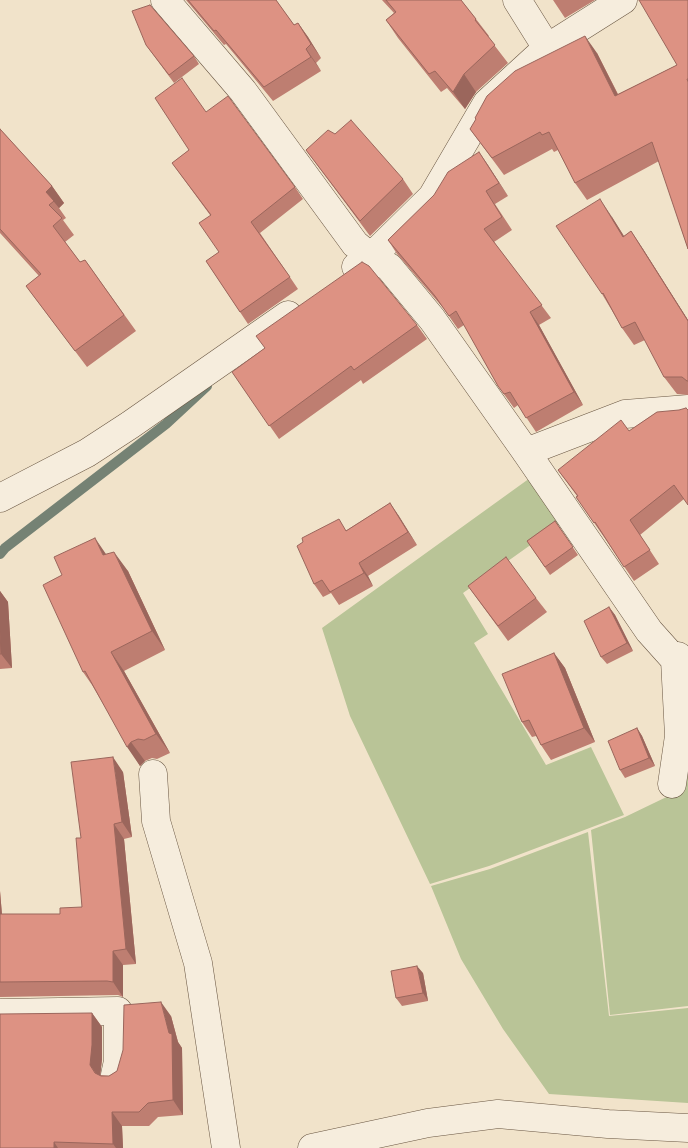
<!DOCTYPE html>
<style>
body{margin:0}
canvas{display:block;background:#f1e3ca}
</style>
<canvas width="688" height="1148"></canvas>
<script>
const c = document.querySelector('canvas').getContext('2d');
c.lineJoin = 'round';
function fill(path, color) { c.fillStyle = color; c.fill(path, 'evenodd'); }
const poly = rows => new Path2D(rows.map(r => 'M' + r).join(''));
function strokePath(path, color, width, dash) { c.strokeStyle = color; c.lineWidth = width; c.lineCap = dash ? 'butt' : 'round'; c.setLineDash(dash || []); c.stroke(path); }
fill(poly([
 [530,478,560,524,463,593,488,634,474,643,546,765,591,747,624,815,489,866,430,884,350,716,322,628],
 [688,768,688,1006,610,1015,591,830,625,817,681,790],
 [588,832,609,1016,688,1008,688,1103,549,1094,503,1029,461,959,431,886,490,869]
]), '#b9c497');
strokePath(poly([
 [0,554,5,548,166,424,207,386]
]), '#758274', 10);
const minor = poly([
 [165,0,243,91,355,244,371,257,389,267,432,319,526,452,649,631,675,660,688,677],
 [517,0,547,48],
 [356,267,371,257,432,197,487,103,547,48,623,0],
 [526,452,625,414,688,409],
 [0,498,87,453,130,425,288,315],
 [153,774,156,821,198,963,226,1148],
 [672,784,679,736,675,660,678,656],
 [0,1013,118,1011,118,1061,115,1075],
 [312,1148,428,1123,498,1114,608,1124,688,1128]
]);
strokePath(minor, '#695642', 29);
strokePath(minor, '#f6eddd', 28);
fill(poly([
 [186,0,276,0,294,25,298,23,308,37,321,58,316,63,321,71,273,101,226,44,224,45],
 [382,0,461,0,476,19,489,36,488,37,508,63,476,92,465,109,447,88,441,92,398,38,386,20,394,13],
 [553,0,595,0,565,18],
 [688,0,688,249,659,161,587,200,575,183,558,150,554,152,552,149,504,175,470,129,597,53,618,94,677,65],
 [146,45,194,56,199,64,174,83],
 [206,112,295,187,303,199,260,233,298,289,248,324,206,261,219,252,210,215,172,163,189,150],
 [0,129,52,186,64,203,59,208,66,218,63,220,74,235,65,242,80,262,85,260,136,331,87,367,26,286,39,276,0,233],
 [335,134,403,179,413,194,370,236,306,150],
 [479,152,508,196,495,204,512,230,494,242,551,318,539,325,583,405,536,432,518,405,514,408,498,386,464,325,458,329,444,309,397,254,388,240],
 [612,217,624,236,631,231,643,249,688,320,688,395,677,394,664,377,645,340,634,345,622,328,611,309,602,294],
 [417,325,427,339,363,384,361,380,279,439,232,372],
 [657,412,684,499,640,535,659,564,634,581,604,537,576,497,577,496,558,470,629,431],
 [390,503,417,545,368,576,373,586,339,605,331,593,323,597,314,584,303,542,347,530],
 [555,521,578,555,550,575,527,541],
 [106,554,128,571,165,650,124,671,170,753,157,759,152,758,145,761,140,766,92,685,83,672],
 [468,586,536,598,547,612,508,641],
 [0,591,8,602,12,668,0,669],
 [609,607,615,615,633,651,607,664,601,657],
 [554,653,565,668,595,742,551,760,541,745,536,736,532,737,522,722],
 [637,728,642,736,655,766,625,778,620,770],
 [123,772,132,837,124,839,136,964,123,965,123,997,118,995,0,997,0,891,2,914,60,914,82,907,81,838],
 [423,973,428,1001,402,1006,396,998],
 [92,1013,102,1027,102,1059,100,1075,109,1076,117,1071,171,1016,178,1042,182,1048,183,1115,158,1117,149,1126,122,1126,123,1148,0,1148]
]), '#be7e71');
fill(poly([
 [298,23,308,37,321,58,311,44],
 [585,36,597,53,627,113,615,96],
 [306,49,316,63,321,71,311,57],
 [464,74,476,92,465,109,453,92],
 [479,152,488,165,508,196,499,183],
 [52,186,64,203,59,208,46,192],
 [600,199,612,217,635,254,623,237],
 [631,231,643,249,688,320,688,321],
 [530,312,539,325,583,405,574,392],
 [390,503,399,516,417,545,408,532],
 [95,538,108,557,103,555],
 [114,552,128,571,165,650,152,631],
 [359,563,368,576,373,586,364,573],
 [0,591,8,602,12,668,1,654,0,632],
 [609,607,615,615,633,651,627,643],
 [111,652,124,671,170,753,156,734],
 [554,653,565,668,595,742,584,728],
 [637,728,642,736,655,766,649,758],
 [131,742,145,761,140,766,127,747],
 [113,757,123,772,132,837,122,822],
 [114,824,124,839,136,964,126,949],
 [0,891,3,928,0,924],
 [113,951,123,965,123,997,113,982],
 [417,966,423,973,428,1001,423,993],
 [161,1002,171,1016,178,1042,182,1048,183,1115,173,1100,169,1033],
 [92,1013,102,1027,102,1059,100,1079,90,1065],
 [112,1112,122,1126,123,1148,116,1148,113,1144],
 [54,1142,58,1148,54,1148]
]), '#9b665c');
const building = poly([
 [188,0,276,0,294,25,298,23,311,44,306,49,311,57,264,87,216,30,214,31,188,0],
 [386,0,461,0,476,19,475,20,495,45,464,74,453,92,435,71,429,74,386,20,396,12,386,0],
 [639,0,688,0,688,79,687,79,688,82,688,249,652,142,575,183,549,132,542,135,540,132,492,158,470,129,476,119,475,118,487,96,515,71,585,36,615,96,677,65,639,0],
 [150,5,194,56,169,75,146,45,132,11,150,5],
 [182,78,206,112,228,96,295,187,251,222,290,277,240,312,206,261,219,252,199,223,211,215,172,163,189,150,155,98,182,78],
 [351,120,403,179,360,221,306,150,328,130,335,134,351,120],
 [0,129,52,186,46,192,54,201,49,205,62,218,53,226,80,262,85,260,124,315,75,351,26,286,41,274,0,229,0,129],
 [479,152,499,183,486,191,502,217,484,229,542,305,530,312,574,392,526,418,510,392,504,394,498,386,456,311,449,316,435,296,388,240,434,195,448,172,479,152],
 [600,199,623,237,631,231,688,321,688,381,687,381,682,377,664,377,635,322,622,328,603,293,602,294,556,226,600,199],
 [362,262,369,266,417,325,354,370,351,366,269,426,232,372,265,348,256,336,362,262],
 [686,408,688,410,688,505,674,485,630,520,650,550,624,567,595,522,594,523,576,497,578,496,558,470,621,420,629,431,657,412,679,410,686,408],
 [390,503,408,532,359,563,364,573,330,592,322,580,314,584,297,546,303,542,302,538,339,519,346,531,390,503],
 [555,521,573,547,545,567,527,541,555,521],
 [95,538,103,555,114,552,152,631,111,652,156,734,144,740,138,739,131,742,127,747,85,671,83,672,43,585,62,575,54,557,95,538],
 [506,557,536,598,498,626,468,586,506,557],
 [609,607,627,643,601,657,584,621,609,607],
 [0,632,1,654,0,654,0,632],
 [554,653,584,728,541,745,529,720,522,722,502,674,554,653],
 [637,728,649,758,620,770,608,741,637,728],
 [113,757,122,822,114,824,126,949,113,951,113,982,107,981,0,982,0,914,60,914,60,908,82,907,76,838,81,838,71,762,113,757],
 [417,966,423,993,396,998,391,971,417,966],
 [161,1002,169,1033,172,1034,173,1100,148,1103,139,1112,112,1112,113,1144,54,1142,54,1148,0,1148,0,1014,92,1013,92,1045,90,1065,95,1073,101,1076,109,1076,117,1071,123,1050,124,1005,161,1002]
]);
fill(building, '#dd9283');
strokePath(building, '#9b665c', 1);
</script>
